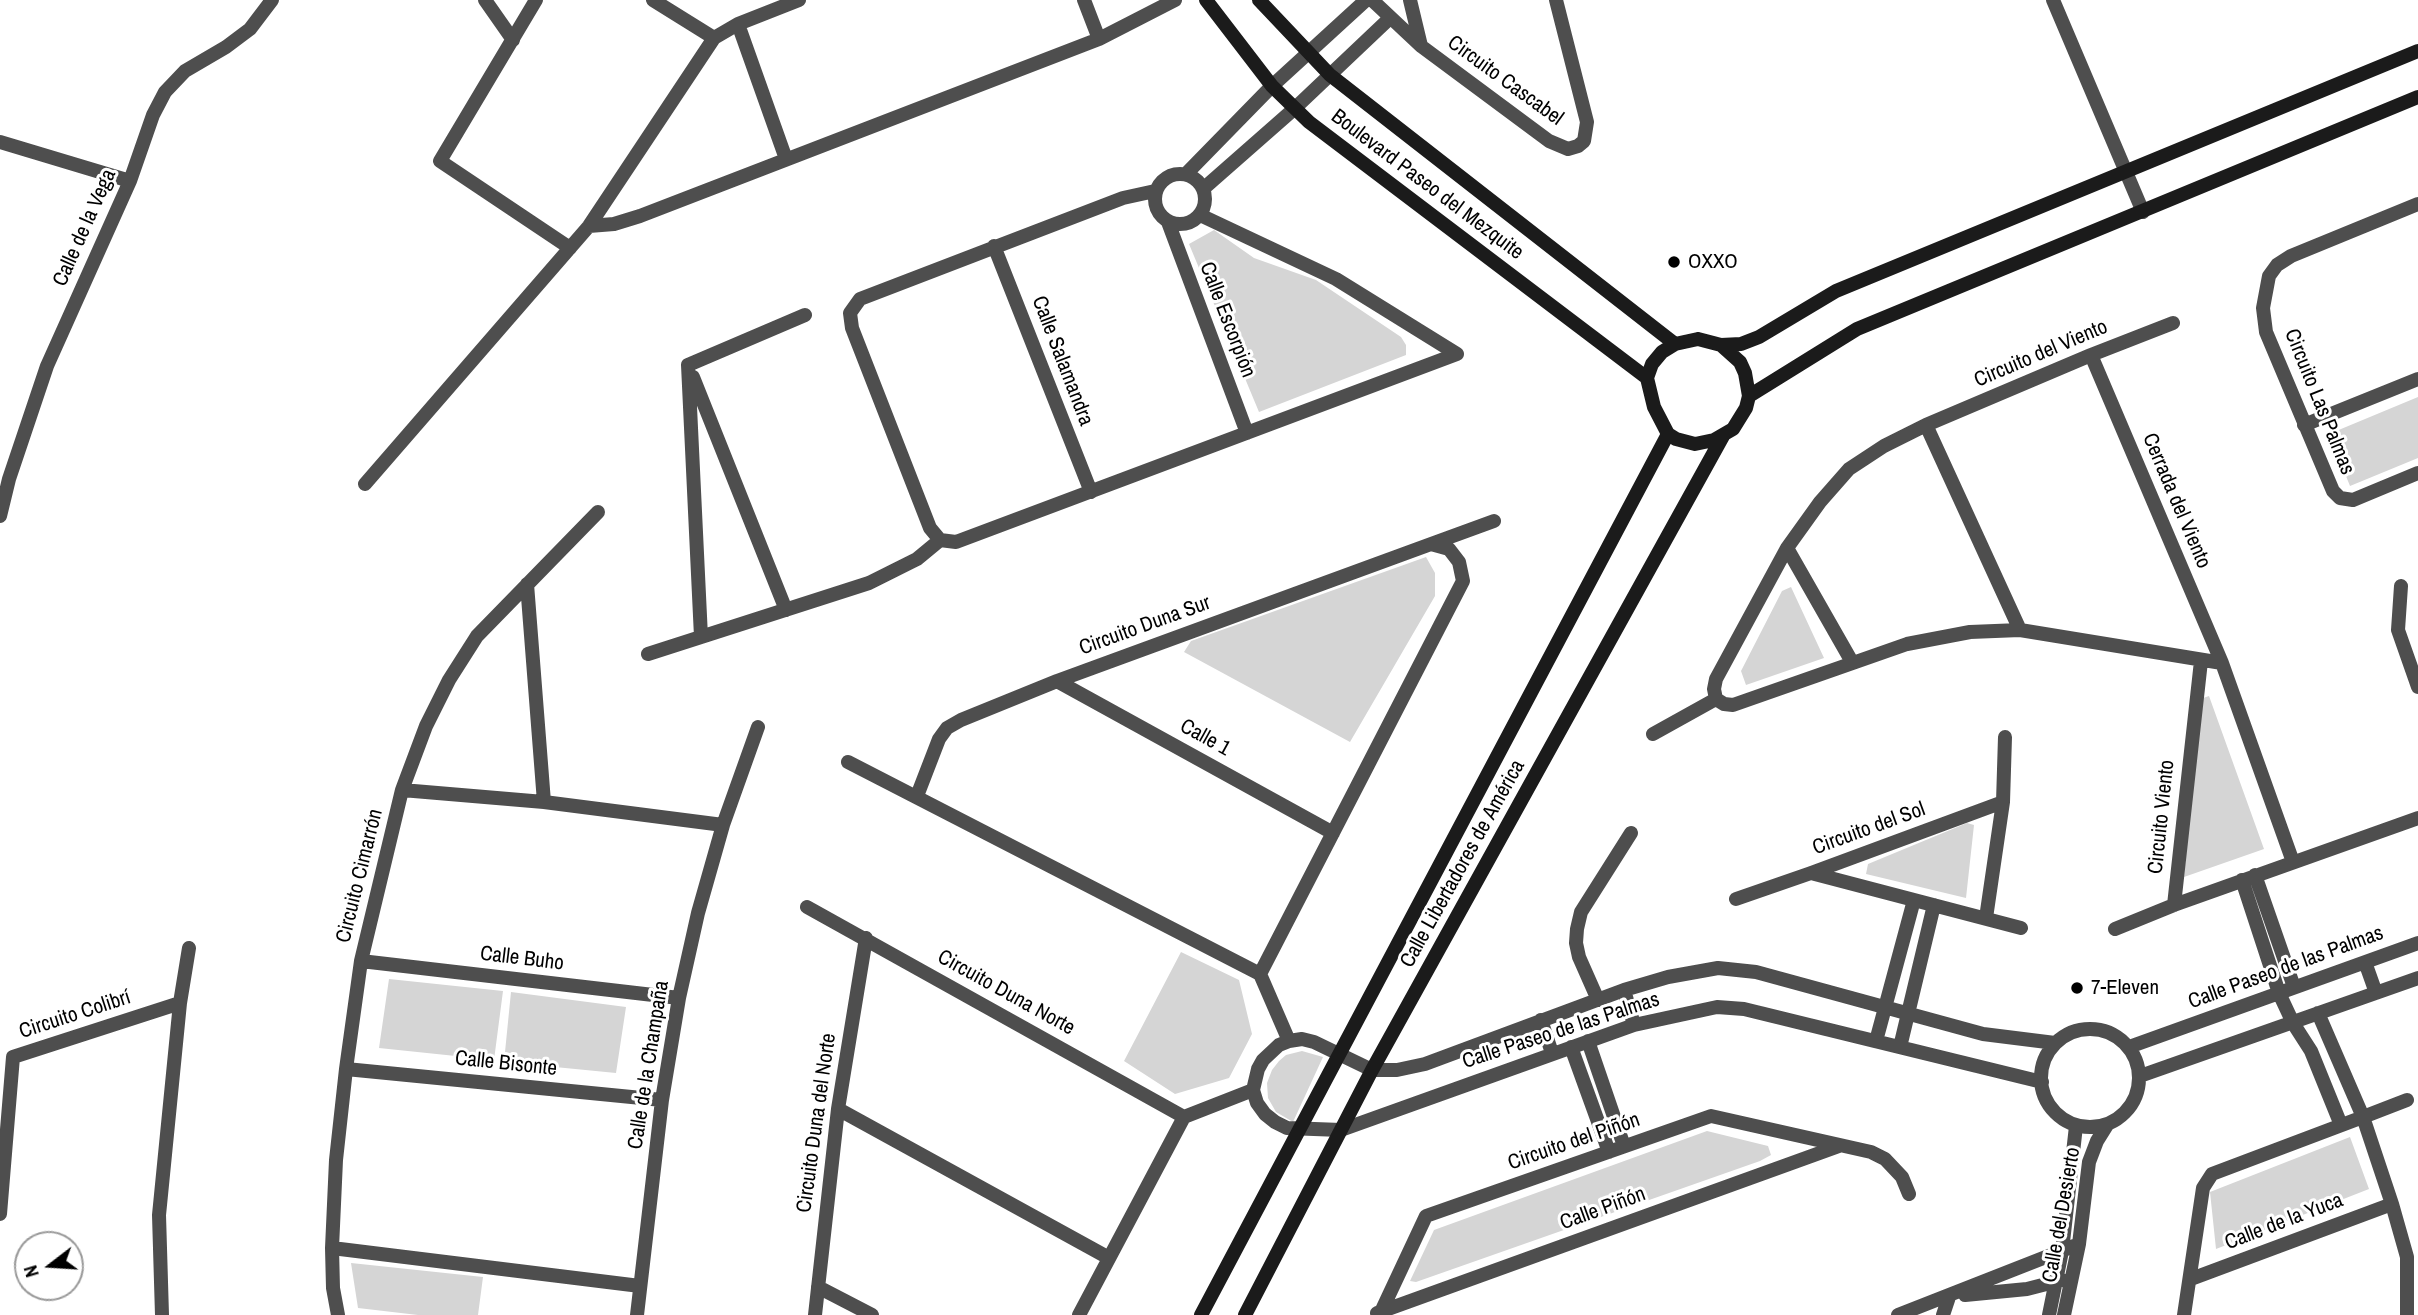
<!DOCTYPE html>
<meta charset="utf-8">
<style>
body{margin:0}
#map{position:relative;width:2418px;height:1315px;overflow:hidden;background:#fff;font-family:"Archivo Narrow",sans-serif}
canvas{display:block}
.north{position:absolute;left:14px;top:1231px;width:70px;height:70px;box-sizing:border-box;background:#fff;border:2px solid #999;border-radius:50%;rotate:253deg;font-size:19px;font-weight:700;line-height:28px;text-align:center;color:#000}
.north::after{content:'';display:block;margin:auto;width:24px;height:32px;background:#000;clip-path:polygon(50% 0,100% 100%,50% 72%,0 100%)}
</style>
<div id="map">
<canvas width="2418" height="1315"></canvas>
<div class="north">N</div>
</div>
<script>
const c = document.querySelector('canvas').getContext('2d');
c.lineJoin = 'round';
function fill(path, color) { c.fillStyle = color; c.fill(path, 'evenodd'); }
const poly = rows => new Path2D(rows.map(r => 'M' + r).join(''));
function strokePath(path, color, width, dash) { c.strokeStyle = color; c.lineWidth = width; c.lineCap = dash ? 'butt' : 'round'; c.setLineDash(dash || []); c.stroke(path); }
function label(font, color, halo, rows, align = 'center') {
  c.font = font + ' "Archivo Narrow",sans-serif'; c.lineWidth = 6; c.setLineDash([]); c.textBaseline = 'middle'; c.strokeStyle = halo; c.fillStyle = color; for (const [text, x, y, turn = 0] of rows) {
    c.save(); c.translate(x, y); c.rotate((+turn || 0) * Math.PI / 180); c.textAlign = isNaN(turn) ? turn : align; if (halo) c.strokeText(text, 0, 0); c.fillText(text, 0, 0); c.restore();
  }
}
fill(poly([
 [1214,230,1254,258,1316,280,1401,337,1406,345,1406,355,1259,412,1189,244],
 [2418,397,2418,458,2350,486,2329,434],
 [1426,557,1435,573,1435,596,1350,742,1184,652,1191,641],
 [1791,587,1824,658,1746,685,1741,671,1782,591],
 [2209,696,2264,849,2184,877,2200,699],
 [1967,823,1974,825,1966,898,1866,874,1868,864],
 [1181,952,1239,980,1252,1034,1229,1078,1175,1094,1124,1061],
 [389,979,503,991,494,1060,379,1048],
 [511,992,626,1007,616,1073,504,1062],
 [1302,1051,1323,1057,1293,1122,1276,1112,1268,1098,1267,1083,1272,1070,1279,1061,1286,1055],
 [1707,1131,1768,1146,1771,1155,1760,1161,1416,1282,1410,1281,1434,1230],
 [2350,1137,2369,1189,2216,1249,2210,1192],
 [351,1263,483,1277,478,1315,418,1315,358,1308]
]), '#d5d5d5');
strokePath(poly([
 [485,0,513,40],
 [536,0,440,161,570,248],
 [653,0,714,38],
 [1084,0,1099,39],
 [1372,0,1421,46,1549,141,1568,149,1578,146,1584,141,1587,122,1556,0],
 [1410,0,1421,46],
 [2053,0,2143,212],
 [738,24,786,159],
 [0,142,130,181],
 '1155 199a25 25 0 1 1 50 0a25 25 0 1 1-50 0Z',
 [1186,174,1272,86,1366,0],
 [1203,189,1294,109,1390,18],
 [1155,191,1123,198,860,299,850,313,852,328,930,528,940,540,956,542,1457,354,1336,279,1200,215],
 [2418,204,2291,256,2277,265,2269,276,2263,308,2266,332,2333,491,2340,498,2353,500,2418,473],
 [1168,222,1247,433],
 [589,226,614,224,640,216,1099,39,1175,0],
 [994,246,1091,492],
 [2173,323,2091,355,1926,425,1884,446,1849,469,1820,502,1787,548,1716,679,1714,689,1716,699,1724,704,1733,705,1907,644,1970,632,2020,630,2222,663],
 [2091,355,2222,663,2293,862],
 [693,377,786,610],
 [1926,425,2020,630],
 [2304,425,2418,379],
 [365,484,589,226,714,38,738,24,799,0],
 [0,516,9,479,47,366,130,181,153,115,165,92,185,71,226,47,250,29,272,0],
 [1431,544,1494,521],
 [1787,548,1852,662],
 [527,584,544,802],
 [2401,586,2398,630,2418,687],
 [701,637,688,365,805,315],
 [648,654,869,583,917,559,940,540],
 [1057,681,1333,833],
 [1653,734,1716,699],
 [848,762,1260,974,1289,1041],
 [402,790,544,802,723,825],
 [917,796,939,739,947,728,961,720,1057,681,1431,544,1449,549,1459,562,1463,581,1260,974],
 [1811,873,2021,928],
 [2255,875,2294,987],
 [2242,880,2279,993,2293,1023,2311,1051,2341,1125],
 [1736,899,1811,873,2003,802],
 [2174,905,2201,661],
 [807,907,1184,1117],
 [1986,918,2003,802,2005,737],
 [2115,929,2174,905,2418,818],
 [361,961,679,998],
 [2365,962,2376,993],
 [1624,990,1634,1025],
 [1598,1000,1579,957,1576,943,1577,929,1581,912,1631,833],
 [180,1003,189,948],
 [2318,1013,2363,1117,2407,1100],
 [1541,1020,1552,1053],
 '2041 1078a49 49 0 1 1 98 0a49 49 0 1 1-98 0Z',
 [1588,1041,1624,1146],
 [1876,1041,1914,900],
 [1571,1047,1609,1152],
 [1900,1047,1934,905],
 [2129,1047,2418,943],
 [346,1069,662,1100],
 [2140,1076,2418,978],
 [2042,1082,1744,1009,1717,1007,1634,1025,1341,1130,1287,1128,1275,1122,1265,1114,1257,1103,1253,1090,1258,1069,1263,1060,1279,1045,1289,1041,1302,1039,1314,1042,1372,1070,1397,1070,1425,1064,1624,990,1668,977,1718,968,1756,972,1983,1034,2055,1043],
 [838,1109,1109,1258],
 [0,1214,13,1057,180,1003,159,1215,162,1315],
 [332,1248,640,1286],
 [2191,1279,2392,1204],
 [818,1287,872,1315],
 [1965,1295,2027,1289,2062,1280],
 [1381,1312,1426,1216,1711,1116,1871,1152,1885,1159,1902,1177,1909,1194],
 [1377,1313,1839,1146],
 [338,1315,333,1288,332,1248,336,1160,346,1069,361,961,402,790,426,726,449,680,477,636,598,512],
 [637,1315,662,1100,679,998,698,913,723,825,758,727],
 [815,1315,838,1109,866,938],
 [1079,1315,1184,1117,1253,1090],
 [1898,1315,2079,1244],
 [1943,1315,1949,1297],
 [2049,1315,2062,1251,2076,1126],
 [2064,1315,2079,1244,2089,1162,2097,1141,2107,1125],
 [2184,1315,2203,1188,2212,1174,2363,1117,2392,1204,2407,1257,2407,1315]
]), '#4e4e4e', 14);
strokePath(poly([
 [1206,0,1272,86,1309,122,1647,378],
 [1259,0,1330,75,1675,344],
 [1698,339,1721,345,1740,362,1745,373,1749,396,1746,408,1733,429,1714,440,1695,444,1676,439,1668,434,1654,407,1647,378,1652,364,1662,352,1675,344,1698,339],
 [1721,345,1741,344,1759,337,1836,291,2418,51],
 [1749,396,1857,329,2418,97],
 [1201,1315,1668,434],
 [1245,1315,1372,1070,1723,436]
]), '#1b1b1b', 14);
for (const [x, y, r, color] of [
 [1674,262,7,"#000"],
 [2077,988,7,"#000"]
]) { const dot = new Path2D(); dot.arc(x, y, r, 0, 2 * Math.PI); c.fillStyle = color; c.fill(dot); strokePath(dot, '#fff', 2.5); }
label('21px', '#000', '#fff', [
 ["Circuito Cascabel",1505,81,36],
 ["Boulevard Paseo del Mezquite",1427,185,37],
 ["Calle de la Vega",85,228,-66],
 ["Calle Escorpión",1227,320,69],
 ["Circuito del Viento",2041,354,-23],
 ["Calle Salamandra",1062,361,69],
 ["Circuito Las Palmas",2319,402,68],
 ["Cerrada del Viento",2176,501,67],
 ["Circuito Duna Sur",1145,626,-20],
 ["Calle 1",1205,738,29],
 ["Circuito Viento",2162,817,-84],
 ["Circuito del Sol",1869,829,-20],
 ["Calle Libertadores de América",1463,864,-61],
 ["Circuito Cimarrón",360,876,-76],
 ["Calle Buho",522,959,7],
 ["Calle Paseo de las Palmas",2286,968,-20],
 ["Circuito Duna Norte",1006,993,29],
 ["Circuito Colibrí",75,1015,-18],
 ["Calle Paseo de las Palmas",1561,1031,-18],
 ["Calle Bisonte",506,1064,6],
 ["Calle de la Champaña",649,1065,-81],
 ["Circuito Duna del Norte",817,1123,-82],
 ["Circuito del Piñón",1574,1142,-19],
 ["Calle Piñón",1603,1209,-20],
 ["Calle del Desierto",2062,1215,-80],
 ["Calle de la Yuca",2284,1222,-21]
]);
label('21px', '#000', '#fff', [
 ["OXXO",1688,262],
 ["7-Eleven",2091,988]
], 'left');
</script>
